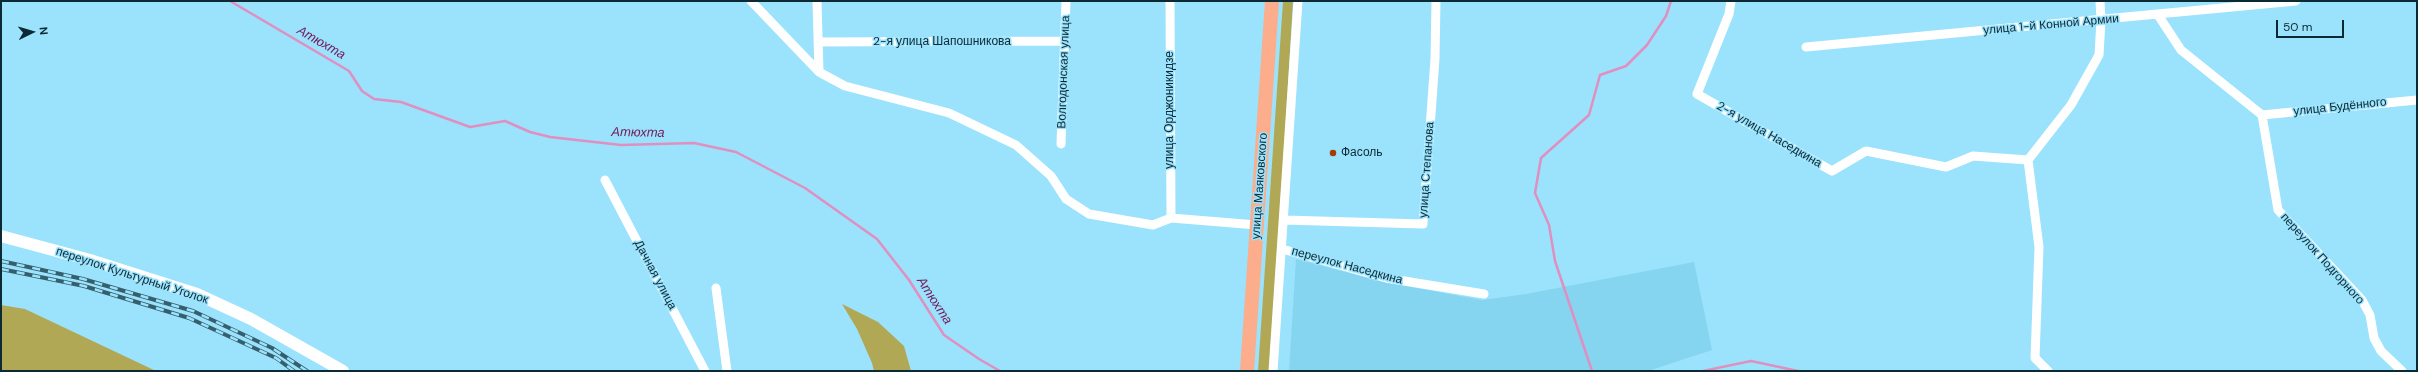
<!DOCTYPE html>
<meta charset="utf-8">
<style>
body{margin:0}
#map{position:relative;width:2418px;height:372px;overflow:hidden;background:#9be2fc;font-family:"DM Sans",sans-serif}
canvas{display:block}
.frame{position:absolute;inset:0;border:2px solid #0c2a34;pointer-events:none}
.north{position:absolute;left:12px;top:12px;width:40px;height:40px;-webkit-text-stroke:3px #9be2fc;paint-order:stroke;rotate:85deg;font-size:11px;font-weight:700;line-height:16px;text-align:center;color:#0c2a34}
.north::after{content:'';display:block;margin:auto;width:14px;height:18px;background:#0c2a34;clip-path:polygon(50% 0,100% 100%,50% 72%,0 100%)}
.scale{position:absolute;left:2276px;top:20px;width:68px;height:18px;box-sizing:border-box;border:2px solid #0c2a34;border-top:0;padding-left:5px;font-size:12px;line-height:14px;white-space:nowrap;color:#0c2a34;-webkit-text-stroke:3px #9be2fc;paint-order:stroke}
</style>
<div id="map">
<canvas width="2418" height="372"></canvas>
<div class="frame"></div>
<div class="north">N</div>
<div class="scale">50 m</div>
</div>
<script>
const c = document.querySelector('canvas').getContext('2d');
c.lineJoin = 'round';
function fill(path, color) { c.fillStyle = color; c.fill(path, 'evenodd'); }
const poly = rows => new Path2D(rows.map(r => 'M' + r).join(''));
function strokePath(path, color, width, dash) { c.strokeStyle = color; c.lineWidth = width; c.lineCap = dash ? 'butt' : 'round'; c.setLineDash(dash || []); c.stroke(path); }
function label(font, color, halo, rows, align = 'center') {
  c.font = font + ' "DM Sans",sans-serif'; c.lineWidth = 3; c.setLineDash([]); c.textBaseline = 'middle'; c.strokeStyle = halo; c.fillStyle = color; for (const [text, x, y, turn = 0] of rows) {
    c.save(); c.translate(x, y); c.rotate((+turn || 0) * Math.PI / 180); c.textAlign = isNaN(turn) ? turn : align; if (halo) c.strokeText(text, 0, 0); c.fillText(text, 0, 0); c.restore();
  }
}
fill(poly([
 [1296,259,1384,282,1482,300,1526,294,1694,262,1712,350,1648,371,1289,371]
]), '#85d5f1');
fill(poly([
 [1283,1,1293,1,1285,135,1269,371,1258,371],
 [842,304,878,322,904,346,911,371,874,371,872,363,857,329],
 [1,305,25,309,156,371,1,371]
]), '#b1a856');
strokePath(poly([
 [230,1,349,71,362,91,374,99,401,102,470,127,505,121,530,132,550,137,621,145,694,143,736,152,805,188,877,239,909,280,944,335,979,359,1000,371],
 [1592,371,1555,261,1549,225,1535,193,1541,158,1589,115,1600,75,1626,66,1647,45,1666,16,1671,1],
 [1703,371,1751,361,1798,371]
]), '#df90c0', 2.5);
strokePath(poly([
 [751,1,819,72,845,86,949,113,1016,145,1051,176,1066,199,1089,214,1153,225,1171,218,1257,225],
 [817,1,819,72],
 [1170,1,1171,218],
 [1731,1,1729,14,1697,94,1832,171,1866,151,1946,167,1973,156,2028,160],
 [2158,15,2181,50,2262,115,2278,210,2362,300,2370,315,2374,338,2381,351,2402,371],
 [818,42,1065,41],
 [1806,47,2296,1],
 [2262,115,2417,100],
 [1061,144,1066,1],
 [605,180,705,371],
 [1284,220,1423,224,1435,59,1436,1],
 [1282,249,1386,278,1484,294],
 [716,288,727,371],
 [1273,371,1298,1],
 [2048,371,2035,358,2039,247,2028,160,2071,105,2099,55,2101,20,2100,1]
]), '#fff', 9);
strokePath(poly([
 [1,236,90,260,197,294,251,319,343,371]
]), '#fff', 12);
strokePath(poly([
 [1247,371,1272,1]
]), '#fcad8b', 14);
const rail = poly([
 [1,261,83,279,193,311,272,348,307,371],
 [1,269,84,286,189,318,276,358,294,371]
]);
strokePath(rail, '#355f6d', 4);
strokePath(rail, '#9be2fc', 2.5, [8]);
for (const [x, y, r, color] of [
 [1333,153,4,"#a13e05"]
]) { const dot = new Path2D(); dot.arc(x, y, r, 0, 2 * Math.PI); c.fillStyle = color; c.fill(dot); strokePath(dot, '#9be2fc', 1.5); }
label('12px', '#0c2a34', '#9be2fc', [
 ["улица 1-й Конной Армии",2051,25,-5],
 ["2-я улица Шапошникова",942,42],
 ["Волгодонская улица",1064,72,-88],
 ["улица Будённого",2340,107,-6],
 ["улица Орджоникидзе",1170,110,-90],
 ["2-я улица Наседкина",1769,135,30],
 ["улица Степанова",1427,170,-86],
 ["улица Маяковского",1260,186,-86],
 ["переулок Подгорного",2322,259,48],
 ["переулок Наседкина",1347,266,15],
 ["Дачная улица",655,275,62],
 ["переулок Культурный Уголок",132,276,18]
]);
label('12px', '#0c2a34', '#9be2fc', [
 ["Фасоль",1341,153]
], 'left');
label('italic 13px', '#75195a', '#9be2fc', [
 ["Атюхта",321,43,30],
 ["Атюхта",638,133,1],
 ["Атюхта",934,301,57]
]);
</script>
